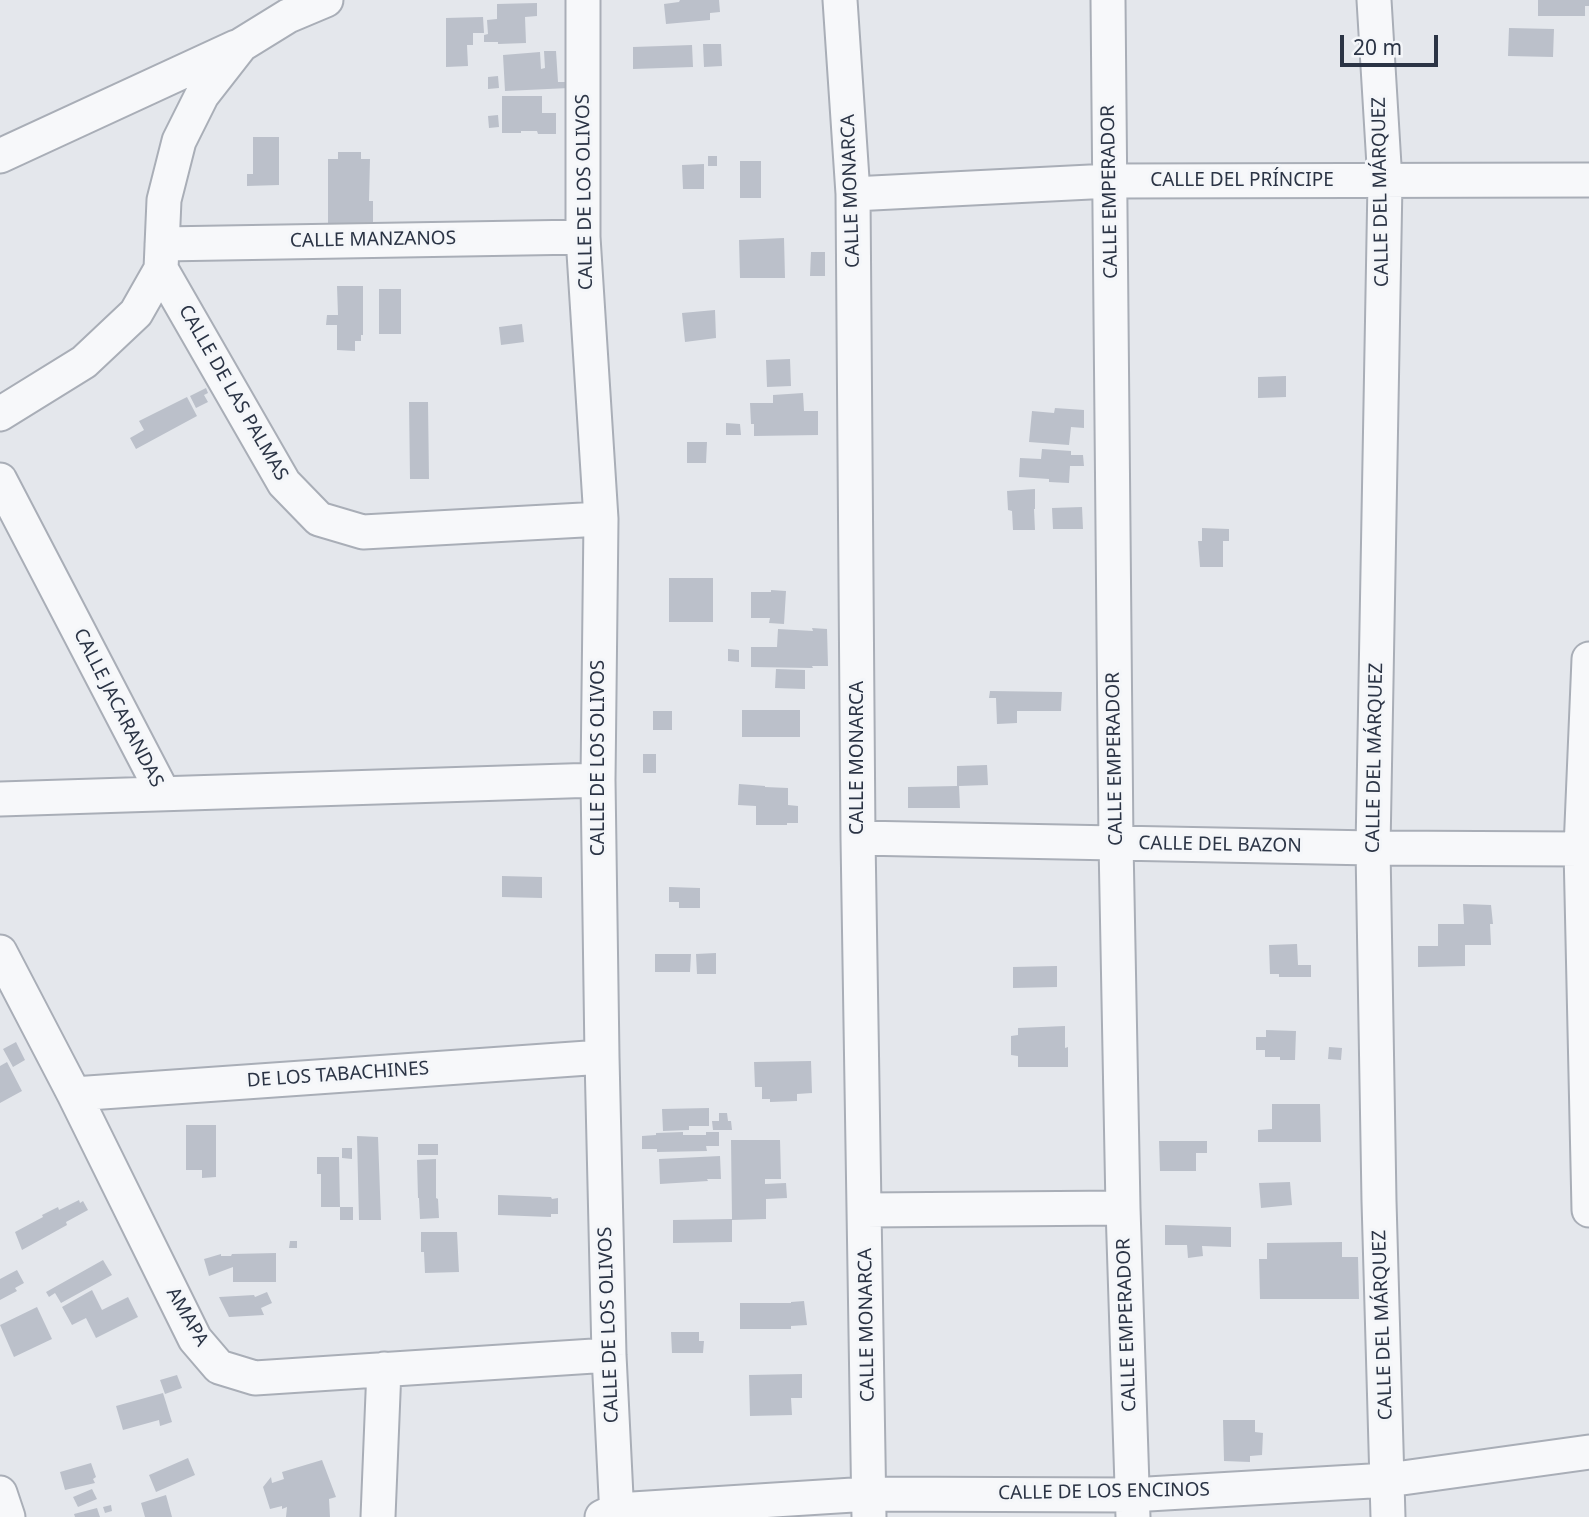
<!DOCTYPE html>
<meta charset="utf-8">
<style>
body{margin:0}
#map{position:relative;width:1589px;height:1517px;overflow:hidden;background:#e4e7ec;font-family:"Noto Sans",sans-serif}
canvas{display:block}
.scale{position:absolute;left:1340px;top:35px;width:98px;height:32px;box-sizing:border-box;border:4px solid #2b3445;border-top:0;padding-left:9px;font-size:21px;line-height:24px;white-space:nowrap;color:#2b3445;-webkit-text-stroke:5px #f4f6f9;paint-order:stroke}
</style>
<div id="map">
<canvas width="1589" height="1517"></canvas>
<div class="scale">20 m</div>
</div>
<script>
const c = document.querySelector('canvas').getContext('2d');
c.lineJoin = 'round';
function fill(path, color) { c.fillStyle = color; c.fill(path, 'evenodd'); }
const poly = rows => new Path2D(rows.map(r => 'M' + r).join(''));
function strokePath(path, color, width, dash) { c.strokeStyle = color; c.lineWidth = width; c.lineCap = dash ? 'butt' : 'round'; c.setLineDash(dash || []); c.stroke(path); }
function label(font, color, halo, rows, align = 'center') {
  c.font = font + ' "Noto Sans",sans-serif'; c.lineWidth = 6; c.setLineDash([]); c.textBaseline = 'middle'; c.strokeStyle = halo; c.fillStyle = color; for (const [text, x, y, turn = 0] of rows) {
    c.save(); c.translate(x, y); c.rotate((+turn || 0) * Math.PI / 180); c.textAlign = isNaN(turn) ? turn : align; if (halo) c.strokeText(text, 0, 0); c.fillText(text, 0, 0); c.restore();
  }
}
fill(poly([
 [680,0,719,0,720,12,710,13,710,20,666,24,664,4,679,2],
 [1538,0,1589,0,1589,6,1585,6,1585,16,1538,16],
 [537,3,537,16,525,17,526,43,498,44,498,42,484,42,484,35,488,34,487,20,497,19,497,4],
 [483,17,484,33,473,33,473,45,467,45,468,66,446,67,446,18],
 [1509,28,1554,29,1553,57,1508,56],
 [703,44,721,44,722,66,704,67],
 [692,45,693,67,633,69,633,47],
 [544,51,556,51,558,82,569,82,569,88,505,91,503,55,540,52,541,69,545,68],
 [498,76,499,88,488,89,488,77],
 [502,96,542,96,542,113,556,113,556,134,538,134,537,131,521,131,521,133,502,133],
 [498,115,499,127,489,128,488,116],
 [253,137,279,137,279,185,247,186,247,174,253,174],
 [338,152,361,152,361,159,370,159,369,201,373,201,373,224,328,224,328,159,338,159],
 [708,156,717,156,717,166,708,166],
 [740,161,761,161,761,198,740,198],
 [704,164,704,189,683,189,682,165],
 [784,238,785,278,740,278,739,240],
 [811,252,825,252,825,276,810,276],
 [337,286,363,286,363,335,361,335,361,341,355,341,355,351,337,350,337,325,326,325,327,315,338,315],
 [379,289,401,289,401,334,379,334],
 [715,310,716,338,685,342,682,313],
 [522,324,524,342,501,345,499,327],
 [790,359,791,386,767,387,766,360],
 [1286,376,1286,397,1258,398,1258,377],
 [206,388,208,393,204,395,208,402,196,408,190,396],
 [803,393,804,411,818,411,818,435,754,436,754,424,751,424,750,403,773,403,773,395],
 [187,397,197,416,136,449,130,438,144,430,139,421],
 [409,402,428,402,429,479,410,479],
 [1055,408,1084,410,1084,428,1071,427,1069,445,1029,442,1032,411,1054,413],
 [726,423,740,424,741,435,726,435],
 [687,442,707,442,706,463,687,463],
 [1042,449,1071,451,1071,455,1083,455,1084,466,1070,466,1069,483,1049,482,1049,479,1019,477,1020,458,1041,459],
 [1035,489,1035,509,1034,509,1035,530,1013,530,1012,511,1008,510,1007,491],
 [1082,507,1083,529,1053,529,1052,508],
 [1202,528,1229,529,1229,541,1223,541,1223,567,1200,567,1198,541,1202,541],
 [669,578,713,578,713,622,669,622],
 [771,590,786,591,784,624,769,623,770,618,751,618,751,592,771,592],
 [812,628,827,629,828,666,812,666,813,668,751,667,751,647,777,647,778,629,813,631],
 [728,649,739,650,739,662,728,661],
 [776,669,805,670,805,689,775,688],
 [990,691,1062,692,1061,711,1017,711,1017,723,997,724,996,698,989,698],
 [742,710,800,710,800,737,742,737],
 [653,711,672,711,672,730,653,730],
 [643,754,656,754,656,773,643,773],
 [987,765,988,785,959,786,960,808,908,808,908,787,957,786,957,766],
 [739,784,765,786,765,787,788,788,788,805,798,806,798,823,787,823,787,825,756,825,756,806,738,805],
 [502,876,542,877,542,898,502,897],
 [669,887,700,888,700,908,679,908,679,902,669,902],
 [1463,904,1491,905,1493,924,1490,924,1491,945,1465,945,1465,966,1418,967,1418,946,1438,946,1438,924,1464,924],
 [1297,944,1298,965,1311,965,1311,977,1279,977,1279,974,1270,974,1269,945],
 [716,953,716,974,697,974,696,954],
 [655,954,691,954,690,972,655,972],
 [1057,966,1057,987,1013,988,1013,967],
 [1065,1026,1065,1048,1068,1047,1068,1067,1018,1067,1018,1056,1011,1055,1011,1036,1018,1035,1018,1028],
 [1266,1030,1296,1031,1295,1060,1280,1060,1280,1057,1265,1057,1265,1050,1256,1050,1256,1037,1266,1037],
 [16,1042,25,1060,13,1067,3,1049],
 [1329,1047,1342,1048,1341,1060,1328,1059],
 [811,1061,812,1093,797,1094,797,1101,770,1102,770,1099,762,1099,762,1087,755,1087,754,1062],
 [7,1062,22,1091,0,1103,0,1066],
 [1272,1104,1320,1104,1321,1142,1258,1142,1258,1130,1272,1129],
 [709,1108,709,1126,689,1126,689,1130,663,1131,662,1109],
 [719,1113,727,1113,728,1121,731,1121,732,1130,713,1130,712,1121,719,1121],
 [186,1125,216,1125,216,1177,202,1178,202,1170,186,1170],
 [683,1132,683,1135,706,1135,706,1132,719,1132,719,1146,706,1146,707,1151,657,1152,657,1149,642,1149,642,1136,656,1135,656,1133],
 [357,1136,378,1137,381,1220,359,1220],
 [731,1140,780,1140,781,1179,765,1179,765,1184,786,1183,787,1198,766,1199,766,1219,732,1220,732,1242,673,1243,673,1220,732,1219],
 [1159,1141,1207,1141,1207,1153,1196,1153,1196,1171,1160,1171],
 [418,1144,438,1144,438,1155,418,1155],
 [342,1148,352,1148,352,1159,342,1158],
 [720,1156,721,1179,707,1179,708,1181,660,1184,659,1159],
 [317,1157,339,1157,340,1207,321,1207,321,1174,317,1174],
 [436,1159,436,1198,438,1199,439,1218,420,1219,419,1198,418,1198,417,1160],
 [1290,1182,1292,1205,1261,1208,1259,1183],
 [498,1195,551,1197,552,1199,558,1198,558,1214,551,1214,551,1217,498,1215],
 [79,1200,80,1203,83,1201,88,1210,66,1222,67,1225,22,1250,15,1232,43,1217,42,1215,58,1207,59,1210],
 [340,1207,353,1207,353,1220,340,1220],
 [1165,1225,1231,1227,1231,1247,1202,1246,1203,1256,1188,1258,1187,1245,1165,1245],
 [421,1232,457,1232,459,1272,425,1273,424,1252,421,1252],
 [290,1241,297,1241,297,1248,289,1248],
 [1342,1242,1342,1257,1358,1257,1359,1299,1260,1299,1259,1259,1267,1259,1267,1243],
 [276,1253,276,1282,233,1282,233,1267,209,1276,204,1259,221,1254,221,1256,231,1256,232,1254],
 [103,1260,112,1275,61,1303,55,1293,49,1297,46,1292],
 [17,1270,24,1283,15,1288,17,1291,0,1300,0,1279],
 [92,1290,102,1310,128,1297,138,1317,96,1338,86,1318,72,1325,62,1307],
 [267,1292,272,1303,261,1308,264,1315,229,1317,219,1297,254,1295,255,1297],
 [804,1301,807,1325,791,1326,791,1329,740,1329,740,1303,791,1303,791,1302],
 [37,1307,52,1339,14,1357,0,1325],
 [671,1332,699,1332,699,1341,704,1341,703,1353,672,1353],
 [802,1374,802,1398,791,1398,792,1415,750,1416,749,1375],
 [177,1375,182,1388,165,1394,160,1380],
 [163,1393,172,1422,160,1426,159,1420,123,1430,116,1406],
 [1223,1420,1255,1420,1255,1432,1263,1433,1262,1455,1250,1456,1250,1462,1224,1461],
 [188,1458,195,1475,156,1492,149,1475],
 [322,1460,336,1497,329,1499,330,1517,286,1517,287,1507,282,1509,282,1506,270,1509,263,1487,271,1477,272,1483,284,1479,282,1472],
 [91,1463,96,1477,93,1479,95,1483,65,1490,60,1472],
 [92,1489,97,1499,78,1507,73,1497],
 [166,1495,172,1517,145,1517,141,1503],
 [111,1505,112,1511,105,1513,103,1507],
 [97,1508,100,1517,75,1517,74,1514]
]), '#bbc0ca');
const minor = poly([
 [583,0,583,237,601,519,598,780,602,1057,609,1355,617,1517],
 [840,0,853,194,858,838,869,1517],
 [1108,0,1116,843,1123,1208,1133,1517],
 [1374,0,1385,182,1373,848,1379,1201,1388,1517],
 [0,156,236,47],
 [853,194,1110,181,1589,180],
 [162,244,583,237],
 [161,269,284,483,319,519,363,532,601,519],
 [0,414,84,362,136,313,161,269,164,200,179,141,202,95,241,45,288,16,326,0],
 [0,480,163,793],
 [1589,659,1581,849,1589,1210],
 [0,799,598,780],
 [858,838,1373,848,1581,849],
 [0,952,74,1094,195,1339,219,1367,255,1378,609,1355],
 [74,1094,602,1057],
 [865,1210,1123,1208],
 [0,1493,8,1517],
 [378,1517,384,1369],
 [602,1517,617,1510,869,1494,1131,1495,1388,1480,1589,1452]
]);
strokePath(minor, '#a9aeb7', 37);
strokePath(minor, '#f7f8fa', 33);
label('19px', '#2b3445', '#f4f6f9', [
 ["CALLE DEL PRÍNCIPE",1242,181],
 ["CALLE MONARCA",851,191,-92],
 ["CALLE DE LOS OLIVOS",585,192,-91],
 ["CALLE EMPERADOR",1110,192,-91],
 ["CALLE DEL MÁRQUEZ",1381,192,-91],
 ["CALLE MANZANOS",373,240,-1],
 ["CALLE DE LAS PALMAS",233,393,60],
 ["CALLE JACARANDAS",118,708,63],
 ["CALLE DE LOS OLIVOS",599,758,-90],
 ["CALLE MONARCA",858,758,-90],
 ["CALLE DEL MÁRQUEZ",1375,758,-89],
 ["CALLE EMPERADOR",1115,759,-91],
 ["CALLE DEL BAZON",1220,845,1],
 ["DE LOS TABACHINES",338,1075,-4],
 ["AMAPA",187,1317,60],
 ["CALLE DE LOS OLIVOS",609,1325,-92],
 ["CALLE MONARCA",867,1325,-91],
 ["CALLE EMPERADOR",1127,1325,-92],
 ["CALLE DEL MÁRQUEZ",1383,1325,-92],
 ["CALLE DE LOS ENCINOS",1104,1492,-1]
]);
</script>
